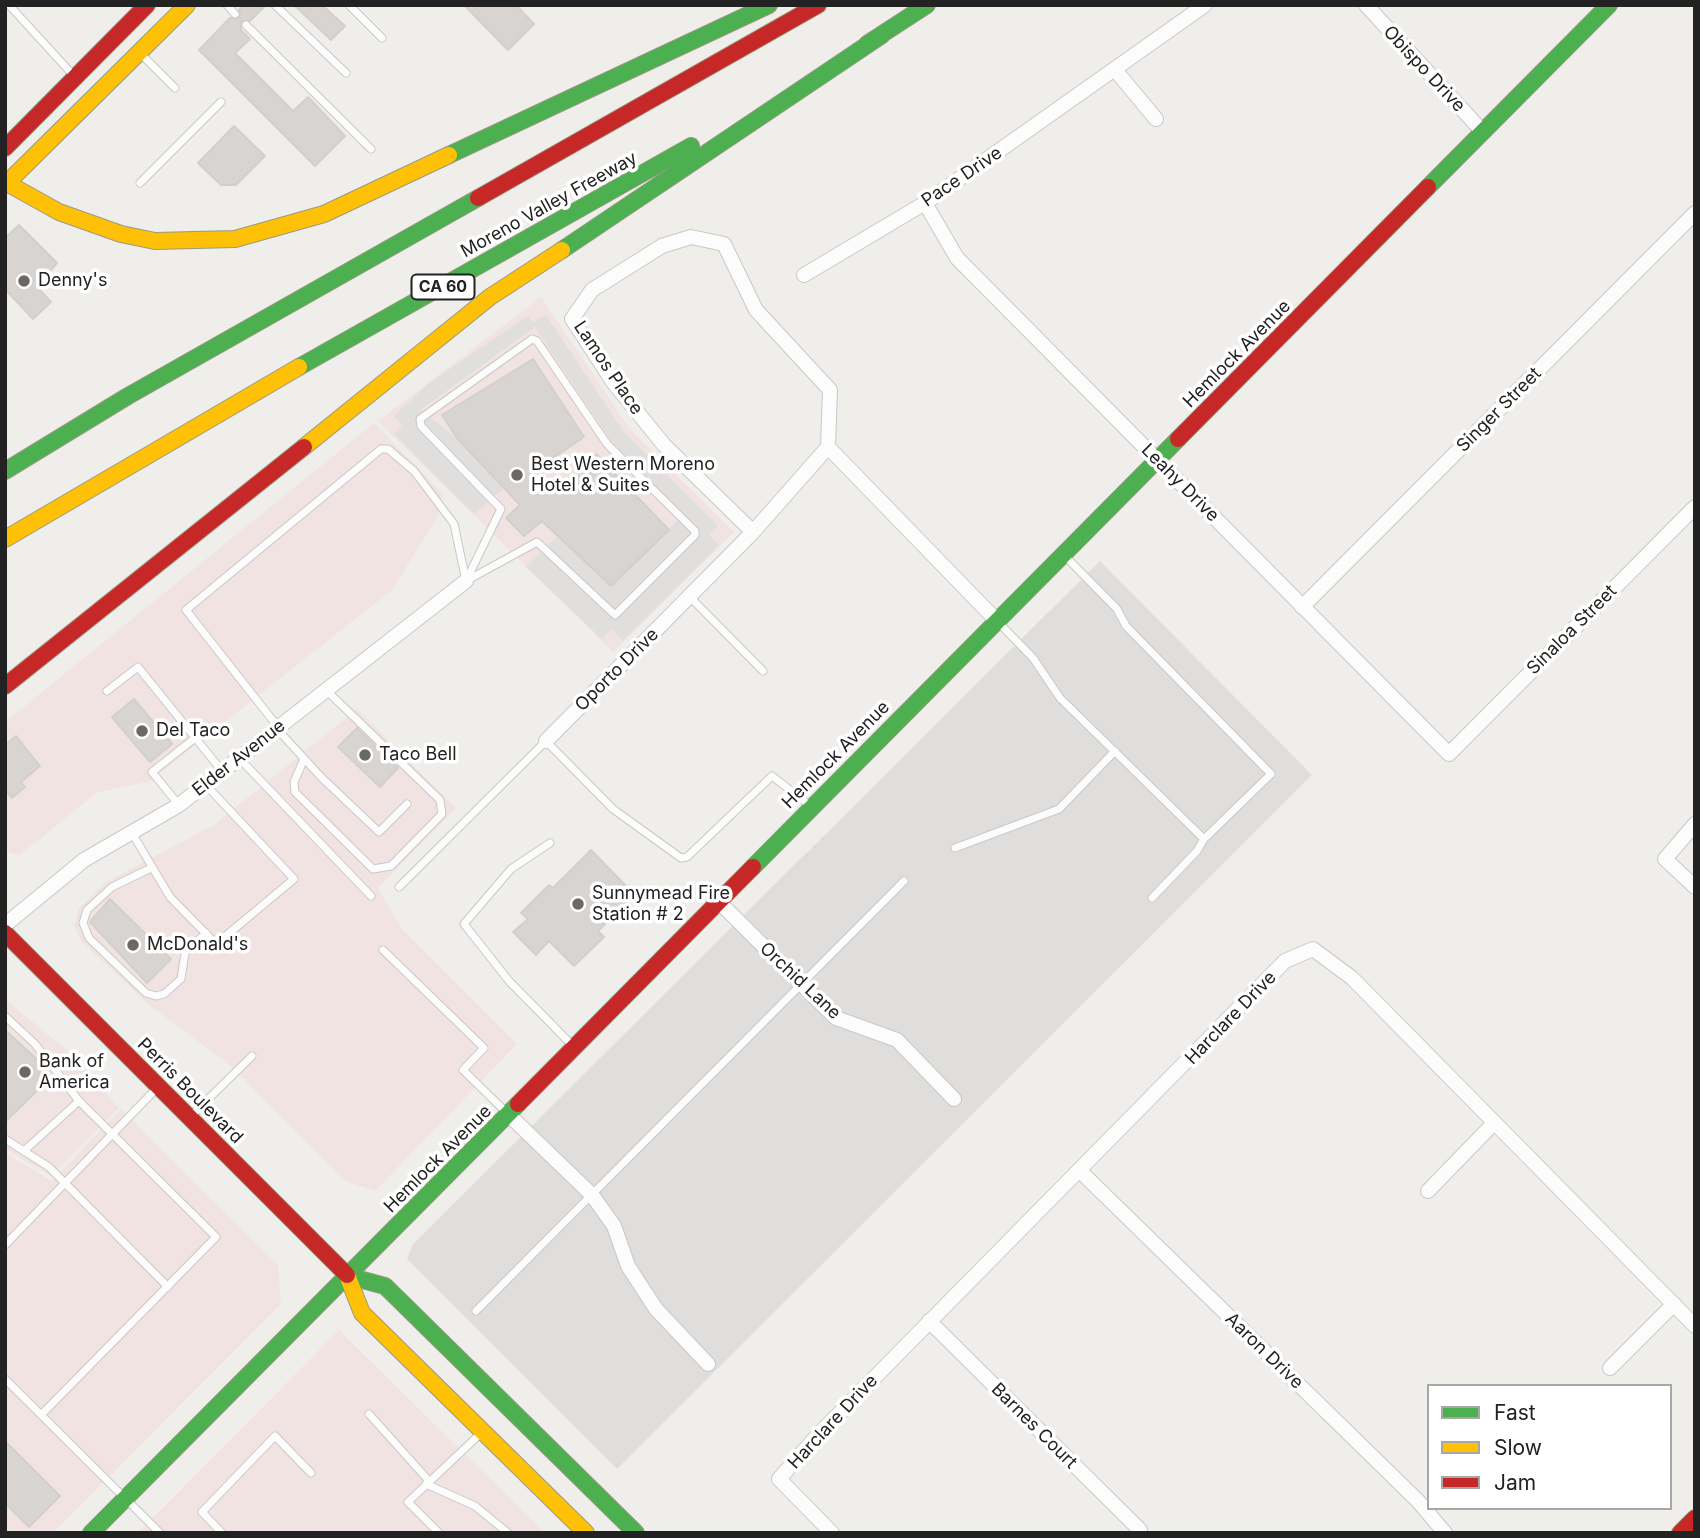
<!DOCTYPE html>
<style>
body{margin:0}
#map{position:relative;width:1700px;height:1538px;overflow:hidden;background:#f0eeeb;font-family:Inter,sans-serif}
canvas{display:block}
.frame{position:absolute;inset:0;border:7px solid #222;pointer-events:none}
.legend{position:absolute;left:1427px;top:1384px;width:245px;height:126px;box-sizing:border-box;background:#fff;border:2px solid #a7a7a7;margin:0;padding:9px 12px;list-style:none;font-size:21px;color:#222}
.legend li{display:flex;align-items:center;gap:14px;height:35px}
.legend b{width:35px;border:2px solid #a7a7a7}
</style>
<div id="map">
<canvas width="1700" height="1538"></canvas>
<div class="frame"></div>
<ul class="legend">
<li><b style="height:9px;background:#4caf50"></b>Fast</li>
<li><b style="height:9px;background:#ffc107"></b>Slow</li>
<li><b style="height:9px;background:#c62828"></b>Jam</li>
</ul>
</div>
<script>
const c = document.querySelector('canvas').getContext('2d');
c.lineJoin = 'round';
function fill(path, color) { c.fillStyle = color; c.fill(path, 'evenodd'); }
const poly = rows => new Path2D(rows.map(r => 'M' + r).join(''));
function strokePath(path, color, width, dash) { c.strokeStyle = color; c.lineWidth = width; c.lineCap = dash ? 'butt' : 'round'; c.setLineDash(dash || []); c.stroke(path); }
function label(font, color, halo, rows, align = 'center') {
  c.font = font + ' Inter,sans-serif'; c.lineWidth = 7; c.setLineDash([]); c.textBaseline = 'middle'; c.strokeStyle = halo; c.fillStyle = color; for (const [text, x, y, turn = 0] of rows) {
    c.save(); c.translate(x, y); c.rotate((+turn || 0) * Math.PI / 180); c.textAlign = isNaN(turn) ? turn : align; if (halo) c.strokeText(text, 0, 0); c.fillText(text, 0, 0); c.restore();
  }
}
fill(poly([
 [1100,561,1312,775,617,1469,407,1259,413,1244]
]), '#dfdedc');
fill(poly([
 [541,297,630,429,734,532,613,652,378,421],
 [374,423,443,494,437,518,392,590,150,781,96,793,20,855,5,851,5,722],
 [357,709,456,808,378,888,402,929,517,1044,375,1191,346,1181,226,1062,147,1003,82,942,74,926,79,908,106,882,214,825],
 [5,999,69,1052,119,1108,51,1176,5,1149],
 [121,1109,278,1265,281,1304,53,1533,5,1533,5,1153,52,1181],
 [339,1330,545,1533,138,1533]
]), '#f1e3e1');
fill(poly([
 [546,315,624,432,718,526,709,535,719,545,623,641,612,629,602,639,526,567,557,537,611,586,684,514,612,442,535,327,420,410,457,438,504,488,474,514,394,434,402,426,394,416,429,383,528,316,533,322]
]), '#e0dfde');
const building = poly([
 [244,5,266,5,250,21,241,21,241,30,250,39,235,53,293,111,308,97,345,136,315,166,199,50,230,18,240,18,239,10,244,5],
 [294,5,322,5,345,26,331,40,294,5],
 [464,5,516,5,534,24,508,50,464,5],
 [234,126,265,156,236,185,221,185,198,163,234,126],
 [19,225,57,263,37,287,51,302,33,319,5,289,5,238,19,225],
 [533,359,584,437,537,469,559,492,596,454,669,530,611,586,542,521,524,536,506,518,520,505,457,438,442,415,533,359],
 [134,699,172,744,150,762,112,717,134,699],
 [357,728,398,768,380,787,338,747,357,728],
 [16,736,40,766,21,782,25,787,12,798,5,790,5,745,16,736],
 [591,850,635,895,598,931,604,937,574,966,549,941,536,955,513,932,528,919,521,913,549,885,553,888,591,850],
 [110,899,171,959,147,983,90,922,110,899],
 [5,1030,42,1064,40,1066,51,1077,5,1122,5,1030],
 [5,1441,60,1496,29,1527,5,1503,5,1441]
]);
fill(building, '#d7d4d2');
strokePath(building, '#d3d0cc', 2);
const lane = poly([
 [9,5,74,76],
 [227,5,235,14],
 [275,5,346,73],
 [349,5,382,38],
 [246,25,371,149],
 [141,54,175,88],
 [140,183,221,102],
 [532,339,537,341,607,444,695,531,695,535,615,615,537,542,466,581,501,509,421,426,420,419,532,339],
 [690,597,763,671],
 [998,622,1033,658,1060,698,1204,839,1271,774,1126,626,1117,609,1066,557],
 [107,691,138,667,222,771],
 [278,727,186,610,381,449,388,449,414,471,454,524,466,581],
 [277,729,321,777,379,832,407,804],
 [239,758,371,896],
 [304,759,294,782,295,792,373,869,391,866,442,814,440,800,326,690],
 [179,805,152,772,195,738],
 [132,833,170,897,216,944,294,879,205,784],
 [550,843,511,869,464,924,509,981,572,1045],
 [955,848,1059,809,1115,751],
 [151,868,112,887,87,910,83,923,89,938,146,993,156,996,164,994,181,979,185,953,206,933],
 [399,887,546,741,613,809,681,858,687,857,772,776,812,807],
 [1152,898,1197,851,1204,839],
 [383,950,484,1048,463,1070,506,1112],
 [5,1016,35,1044,79,1101],
 [193,1114,252,1056],
 [5,1139,49,1167,168,1287],
 [25,1150,79,1101,216,1237,42,1414],
 [5,1245,155,1090],
 [476,1311,904,881],
 [5,1379,160,1533],
 [369,1414,429,1481],
 [426,1484,475,1506,508,1533],
 [222,1533,202,1512,275,1436,311,1473],
 [439,1533,408,1502,480,1434]
]);
const street = poly([
 [1366,5,1483,132],
 [1116,71,1156,119],
 [925,203,957,258,1449,754,1695,507],
 [804,275,925,203,1205,5],
 [753,532,664,445,613,382,572,319,592,290,662,246,691,237,724,244,756,310,830,390,828,447,997,621],
 [1302,607,1695,213],
 [546,741,753,532,828,447],
 [1695,824,1665,859,1695,887],
 [718,901,836,1018,897,1040,954,1099],
 [5,925,84,860,179,805,466,581],
 [509,1115,592,1195,614,1226,628,1266,656,1309,708,1364],
 [1080,1171,1418,1501,1445,1533],
 [1428,1191,1493,1124],
 [929,1321,1140,1530],
 [1610,1368,1674,1304],
 [832,1533,779,1479,817,1436,1285,961,1313,949,1352,978,1695,1326]
]);
const fast = poly([
 [867,44,927,5],
 [449,155,769,5],
 [1428,187,1609,5],
 [562,250,882,35],
 [299,367,691,146],
 [5,471,128,396,478,198],
 [753,867,1178,439],
 [348,1276,385,1286,636,1533],
 [91,1533,518,1104]
]);
const slow = poly([
 [5,182,59,212,121,234,155,241,235,239,324,214,449,155],
 [5,185,187,5],
 [304,447,490,297,562,250],
 [5,539,299,367],
 [347,1275,362,1313,586,1533]
]);
const jam = poly([
 [5,148,147,5],
 [478,198,818,5],
 [1178,439,1428,187],
 [5,686,304,447],
 [5,933,347,1275],
 [518,1104,753,867],
 [1680,1533,1695,1518]
]);
strokePath(lane, '#c9c8c7', 9);
strokePath(street, '#c9c8c7', 16);
strokePath(fast, '#999a82', 18);
strokePath(slow, '#999a82', 18);
strokePath(jam, '#999a82', 18);
strokePath(lane, '#fdfcfc', 7);
strokePath(street, '#fdfcfc', 14);
strokePath(fast, '#4caf50', 16);
strokePath(slow, '#ffc107', 16);
strokePath(jam, '#c62828', 16);
for (const [x, y, r, color] of [
 [24,281,7,"#6a6968"],
 [517,475,7,"#6a6968"],
 [142,731,7,"#6a6968"],
 [365,755,7,"#6a6968"],
 [578,904,7,"#6a6968"],
 [133,945,7,"#6a6968"],
 [25,1072,7,"#6a6968"]
]) { const dot = new Path2D(); dot.arc(x, y, r, 0, 2 * Math.PI); c.fillStyle = color; c.fill(dot); strokePath(dot, '#fff', 2.5); }
for (const [x, y, w] of [
 [443,287,63]
]) { const box = new Path2D(); box.roundRect(x - w / 2, y - 12.5, w, 25, 5); c.fillStyle = '#fff'; c.fill(box); strokePath(box, '#222', 2); }
label('bold 16px', '#222', null, [
 ["CA 60",443,287]
]);
label('18px', '#222', '#fff', [
 ["Obispo Drive",1424,69,47],
 ["Pace Drive",962,177,-34],
 ["Moreno Valley Freeway",549,205,-29],
 ["Hemlock Avenue",1237,354,-45],
 ["Lamos Place",608,368,56],
 ["Singer Street",1499,410,-45],
 ["Leahy Drive",1180,483,45],
 ["Sinaloa Street",1572,630,-45],
 ["Oporto Drive",617,670,-45],
 ["Hemlock Avenue",836,755,-45],
 ["Elder Avenue",239,758,-38],
 ["Orchid Lane",800,981,43],
 ["Harclare Drive",1231,1018,-46],
 ["Perris Boulevard",190,1091,45],
 ["Hemlock Avenue",438,1159,-45],
 ["Aaron Drive",1264,1351,44],
 ["Harclare Drive",833,1422,-47],
 ["Barnes Court",1034,1426,45]
]);
label('18px', '#222', '#fff', [
 ["Denny's",38,281],
 ["Best Western Moreno",531,465],
 ["Hotel & Suites",531,486],
 ["Del Taco",156,731],
 ["Taco Bell",379,755],
 ["Sunnymead Fire",592,894],
 ["Station # 2",592,915],
 ["McDonald's",147,945],
 ["Bank of",39,1062],
 ["America",39,1083]
], 'left');
</script>
